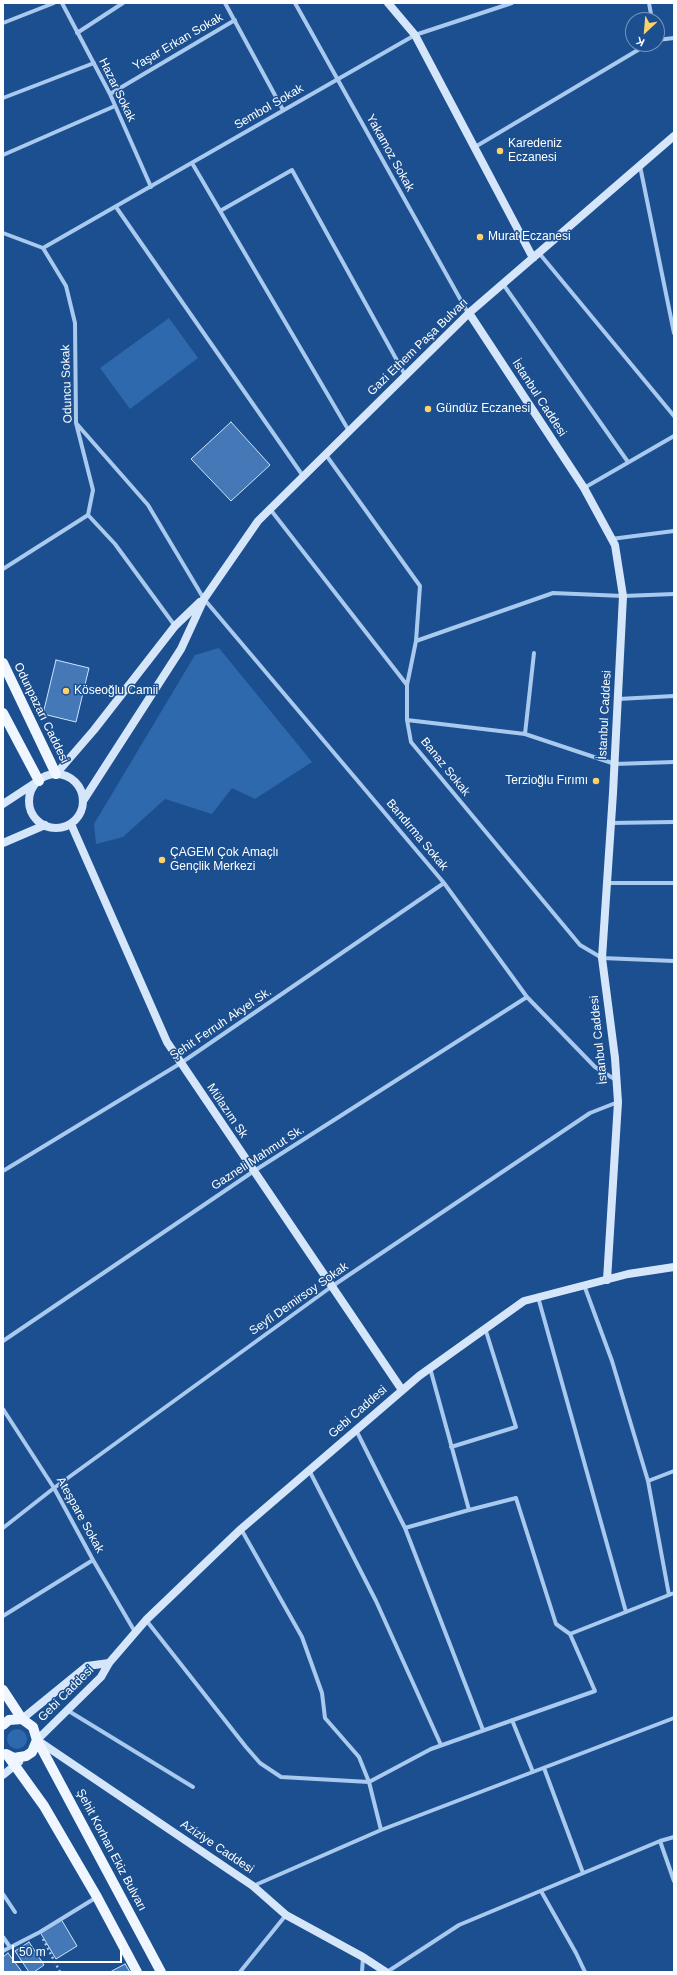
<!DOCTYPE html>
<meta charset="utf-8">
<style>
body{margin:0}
#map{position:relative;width:677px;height:1975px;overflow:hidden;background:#1b4f8f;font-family:Arial,sans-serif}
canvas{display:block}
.frame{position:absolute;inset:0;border:4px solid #fff;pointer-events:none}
.north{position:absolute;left:625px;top:12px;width:40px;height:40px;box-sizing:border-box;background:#1b4f8f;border:1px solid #7695bc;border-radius:50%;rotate:206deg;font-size:11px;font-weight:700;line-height:16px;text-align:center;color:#fff}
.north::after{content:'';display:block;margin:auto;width:14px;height:18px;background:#ffd166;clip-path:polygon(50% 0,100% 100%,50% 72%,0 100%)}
.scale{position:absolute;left:12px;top:1945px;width:110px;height:18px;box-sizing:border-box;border:2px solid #fff;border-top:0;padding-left:5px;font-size:12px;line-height:14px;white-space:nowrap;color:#fff;-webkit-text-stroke:3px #1b4f8f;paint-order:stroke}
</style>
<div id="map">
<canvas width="677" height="1975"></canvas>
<div class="frame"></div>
<div class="north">K</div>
<div class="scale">50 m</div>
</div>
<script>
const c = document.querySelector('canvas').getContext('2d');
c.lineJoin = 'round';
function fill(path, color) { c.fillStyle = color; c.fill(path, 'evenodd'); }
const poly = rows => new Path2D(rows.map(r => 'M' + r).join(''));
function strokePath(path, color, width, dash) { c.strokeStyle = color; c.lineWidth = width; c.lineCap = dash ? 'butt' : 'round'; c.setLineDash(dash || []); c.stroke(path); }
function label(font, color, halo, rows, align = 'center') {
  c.font = font + ' Arial,sans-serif'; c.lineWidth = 3; c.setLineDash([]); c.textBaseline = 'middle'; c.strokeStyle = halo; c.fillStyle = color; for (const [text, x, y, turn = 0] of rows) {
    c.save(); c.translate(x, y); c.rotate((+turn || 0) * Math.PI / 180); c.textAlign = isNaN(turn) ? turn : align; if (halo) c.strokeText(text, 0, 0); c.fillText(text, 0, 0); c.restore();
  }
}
fill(poly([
 [169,318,198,358,130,409,100,368],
 [219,648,312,762,255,799,232,788,212,814,165,799,123,837,96,844,94,824,195,655],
 '7 1739a10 10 0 1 1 20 0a10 10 0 1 1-20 0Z'
]), '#2e69ad');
const building = poly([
 [231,422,270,465,231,501,191,459,231,422],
 [56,660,89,668,76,722,43,714,56,660],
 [61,1919,77,1946,56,1959,40,1932,61,1919],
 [29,1942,44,1965,34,1972,29,1972,15,1951,29,1942],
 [8,1953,22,1972,3,1972,3,1957,8,1953],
 [125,1964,130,1972,110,1972,125,1964]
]);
fill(building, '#4478b7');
strokePath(building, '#cfe3fa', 1);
strokePath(poly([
 [43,1939,60,1972]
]), '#a9c9ee', 2.5, [2, 3]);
strokePath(poly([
 [62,3,110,94,151,187],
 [225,3,283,110],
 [295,3,468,313],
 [649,3,652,20],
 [3,23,54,3],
 [77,33,123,3],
 [657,40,674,38],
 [110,94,235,20],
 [3,98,94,63],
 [475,147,648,44],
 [3,155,115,106],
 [192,163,349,431],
 [640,166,674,333],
 [116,207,303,476],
 [220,211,292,170,405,375],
 [3,233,43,248,66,286,75,323,76,423,93,490,88,515,3,569],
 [43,248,415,35,512,3],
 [539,253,674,416],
 [503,284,628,462],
 [76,423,148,505,204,599,444,883,527,997,595,1067,616,1080],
 [326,455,420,586,416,641,407,685],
 [584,488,674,436],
 [270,509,407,685,407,720,411,742,580,945,602,958,674,961],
 [88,515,115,544,175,626],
 [611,539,674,531],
 [416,641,553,593,623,596,674,594],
 [618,699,674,696],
 [407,720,525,734,615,764,674,762],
 [525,734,534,653],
 [611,823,674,822],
 [607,883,674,883],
 [3,1171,181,1063,444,883],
 [584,1285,612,1361,648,1481,669,1595],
 [538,1297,626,1612],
 [3,1341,254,1171,527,997],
 [3,1409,54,1488,93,1560,135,1632],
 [356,1430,405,1528,469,1510],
 [451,1447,516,1427,485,1328],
 [309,1470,376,1601,441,1745],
 [648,1481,674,1471],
 [3,1528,54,1488,331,1287,590,1113,618,1102],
 [405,1528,483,1730],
 [241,1529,302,1637,322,1693,325,1718,359,1757,369,1782,381,1830],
 [3,1616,93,1560],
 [146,1620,246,1747,260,1763,281,1777,369,1782,431,1749,595,1691,570,1634,556,1624,516,1498,469,1510,430,1368],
 [570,1634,674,1593],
 [67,1710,193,1787],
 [512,1720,533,1772],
 [544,1768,583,1873],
 [660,1841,674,1881],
 [253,1886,381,1830,674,1718],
 [541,1891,576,1953,585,1972],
 [3,1894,15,1912],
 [3,1937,10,1947],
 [3,1951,40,1932,97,1897],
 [240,1972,286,1915],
 [362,1972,363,1957],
 [387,1972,459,1925,660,1841,674,1837]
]), '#a9c9ee', 4);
strokePath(poly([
 [388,3,415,35,533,258],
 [469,313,584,488,615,545,623,596,613,793,602,958,615,1058,618,1102,607,1280],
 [56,774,94,730,175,626,200,602],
 '29 801a27 27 0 1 1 54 0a27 27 0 1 1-54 0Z',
 [83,801,181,649,204,599,258,521,469,313,674,136],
 [3,804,35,783],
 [71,824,167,1042,402,1390],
 [3,843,45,825],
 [22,1719,87,1666,109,1663],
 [3,1775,19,1762],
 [386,1972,363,1957,286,1915,253,1886,37,1740,101,1677,109,1663,146,1620,241,1529,419,1376,524,1301,628,1274,674,1267]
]), '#d6e6fa', 8);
strokePath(poly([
 [3,663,56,774],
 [3,713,39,781],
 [3,1690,22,1719],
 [3,1725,9,1720,22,1719,33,1727,37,1740,32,1752,26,1756,14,1758,6,1754],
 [37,1740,161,1972],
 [8,1756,44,1806,97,1897,137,1972]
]), '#f0f6ff', 10);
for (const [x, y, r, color] of [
 [500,151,4,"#ffd166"],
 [480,237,4,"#ffd166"],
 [428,409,4,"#ffd166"],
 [66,691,4,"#ffd166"],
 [596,781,4,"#ffd166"],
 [162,860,4,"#ffd166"]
]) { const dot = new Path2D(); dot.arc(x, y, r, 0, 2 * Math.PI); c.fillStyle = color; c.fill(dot); strokePath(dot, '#1b4f8f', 1.5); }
label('12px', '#fff', '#1b4f8f', [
 ["Yaşar Erkan Sokak",178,42,-30],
 ["Hazar Sokak",117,90,64],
 ["Sembol Sokak",269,107,-30],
 ["Yakamoz Sokak",390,153,61],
 ["Gazi Ethem Paşa Bulvarı",418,347,-44],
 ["Oduncu Sokak",67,384,-92],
 ["İstanbul Caddesi",539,398,57],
 ["Odunpazarı Caddesi",41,713,64],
 ["İstanbul Caddesi",605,715,-87],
 ["Banaz Sokak",445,767,51],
 ["Bandırma Sokak",417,835,50],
 ["Şehit Ferruh Akyel Sk.",221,1024,-34],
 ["İstanbul Caddesi",599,1040,-96],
 ["Mülazım Sk",227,1111,56],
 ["Gazneli Mahmut Sk.",258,1158,-33],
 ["Seyfi Demirsoy Sokak",299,1299,-35],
 ["Gebi Caddesi",358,1412,-41],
 ["Ateşpare Sokak",80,1515,61],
 ["Gebi Caddesi",66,1694,-45],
 ["Aziziye Caddesi",217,1847,34],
 ["Şehit Korhan Ekiz Bulvarı",111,1850,62]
]);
label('12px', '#fff', '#1b4f8f', [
 ["Karedeniz",508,144],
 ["Eczanesi",508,158],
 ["Murat Eczanesi",488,237],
 ["Gündüz Eczanesi",436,409],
 ["Köseoğlu Camii",74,691],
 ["Terzioğlu Fırımı",588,781,"right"],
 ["ÇAGEM Çok Amaçlı",170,853],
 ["Gençlik Merkezi",170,867]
], 'left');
</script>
